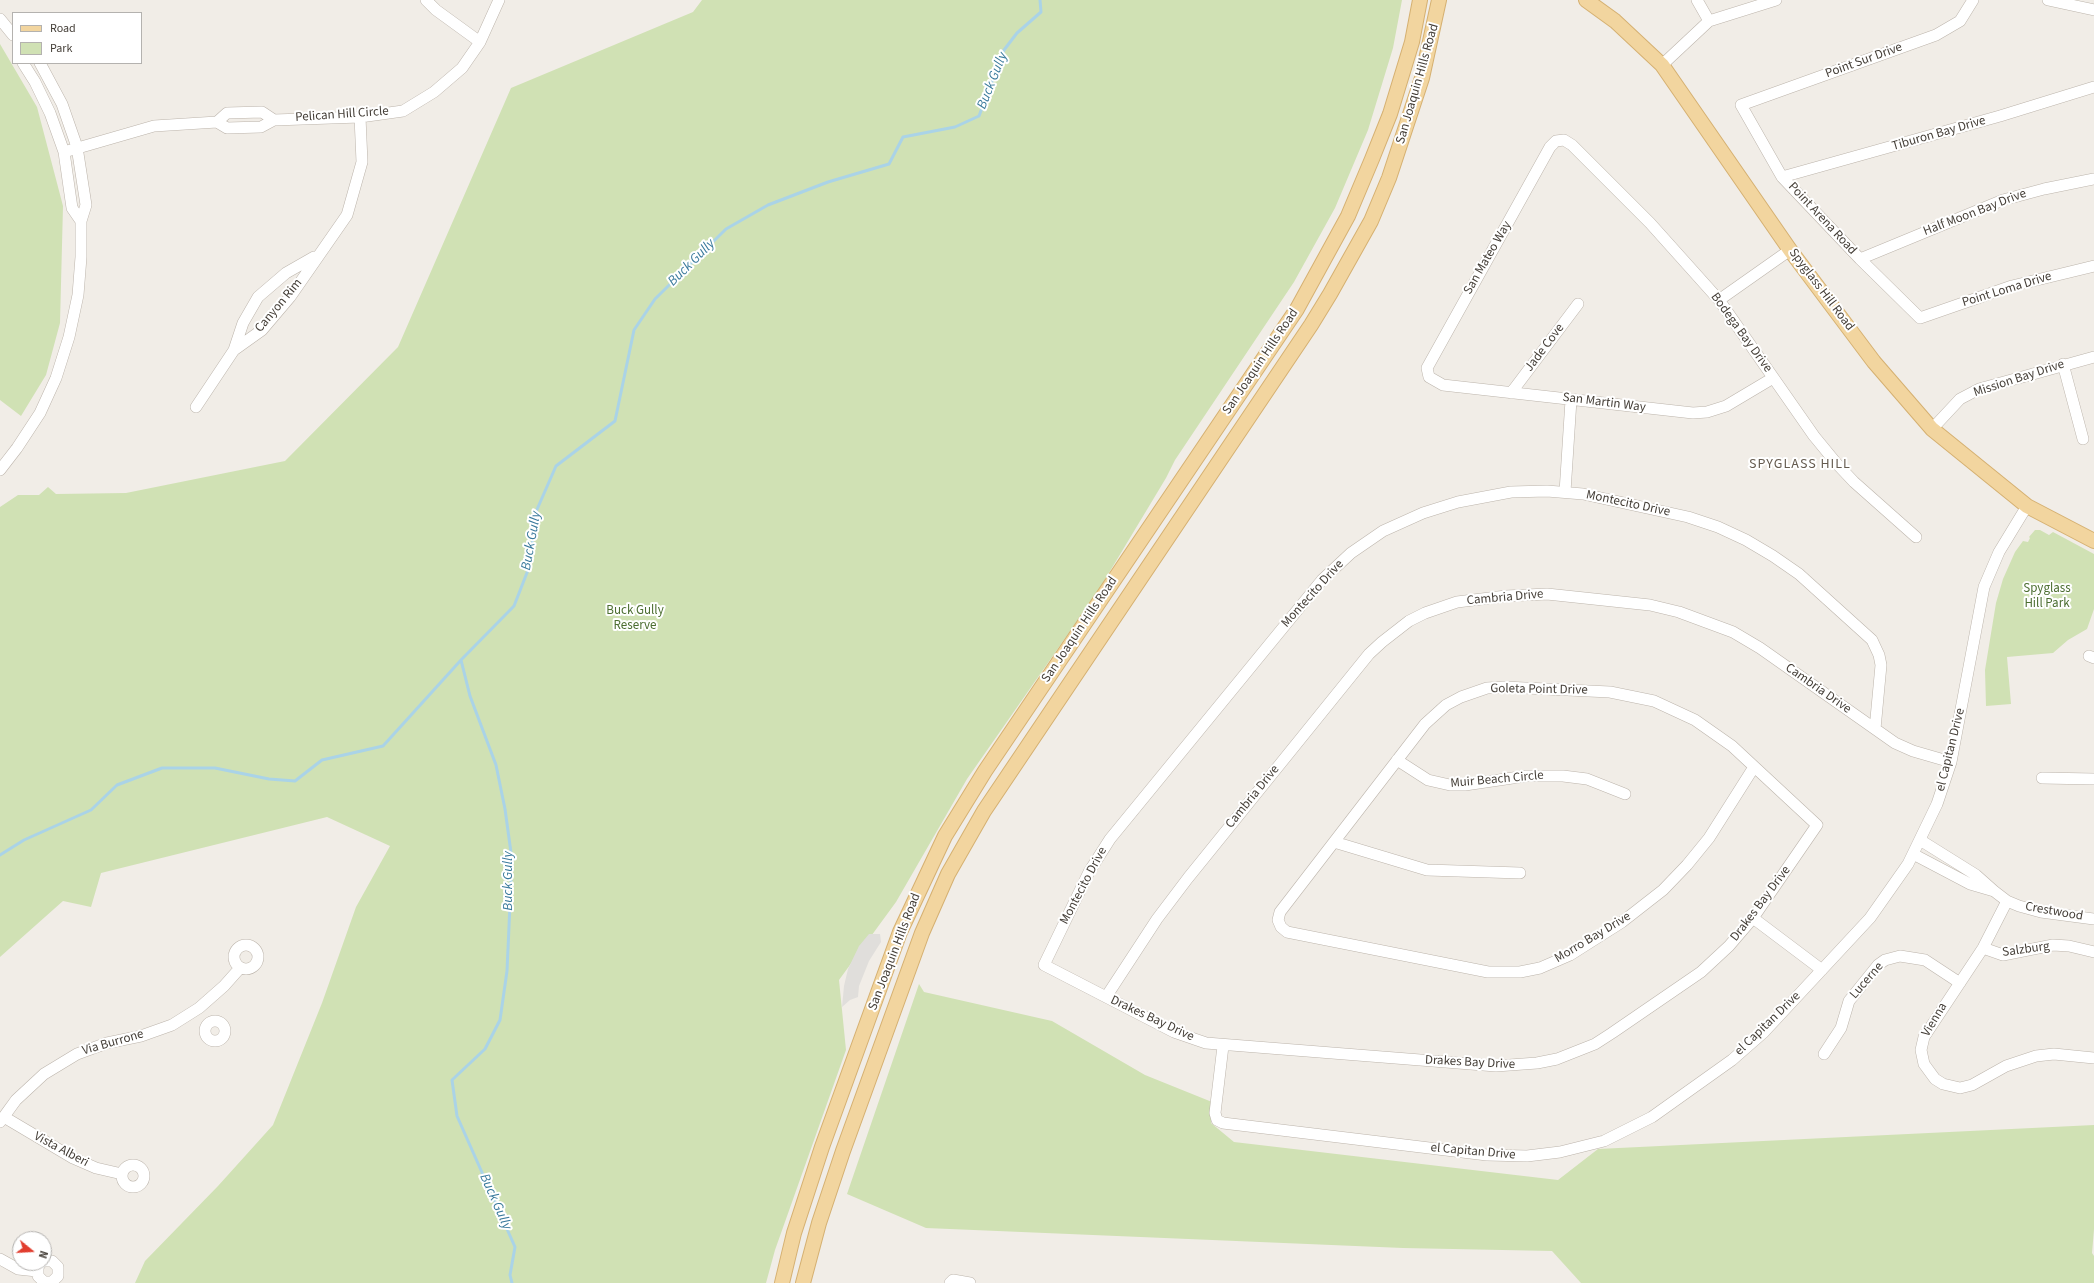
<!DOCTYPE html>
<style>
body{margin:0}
#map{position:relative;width:2094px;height:1283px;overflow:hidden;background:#f1ede7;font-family:"Source Sans 3",sans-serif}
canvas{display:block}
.legend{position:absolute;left:12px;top:12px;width:130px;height:52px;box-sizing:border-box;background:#fff;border:1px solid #b4b2af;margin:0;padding:5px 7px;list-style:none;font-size:12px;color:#443e37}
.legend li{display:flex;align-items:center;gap:8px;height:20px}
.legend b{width:20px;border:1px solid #b4b2af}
.north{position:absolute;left:12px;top:1231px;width:40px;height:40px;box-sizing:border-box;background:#fff;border:1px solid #b4b2af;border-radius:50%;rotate:108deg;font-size:11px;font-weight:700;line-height:16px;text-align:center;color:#443e37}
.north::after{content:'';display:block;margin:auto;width:14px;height:18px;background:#e13d2e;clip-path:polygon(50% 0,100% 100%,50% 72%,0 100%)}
</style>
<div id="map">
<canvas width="2094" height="1283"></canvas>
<ul class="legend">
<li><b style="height:5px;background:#f2d59f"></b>Road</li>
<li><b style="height:11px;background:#d0e1b4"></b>Park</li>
</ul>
<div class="north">N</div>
</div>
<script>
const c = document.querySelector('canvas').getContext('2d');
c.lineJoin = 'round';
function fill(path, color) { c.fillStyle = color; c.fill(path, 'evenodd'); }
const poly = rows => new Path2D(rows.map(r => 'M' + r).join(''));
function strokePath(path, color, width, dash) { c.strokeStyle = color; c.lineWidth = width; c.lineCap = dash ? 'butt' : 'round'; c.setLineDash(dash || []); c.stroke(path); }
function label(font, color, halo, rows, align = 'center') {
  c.font = font + ' "Source Sans 3",sans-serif'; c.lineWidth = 4; c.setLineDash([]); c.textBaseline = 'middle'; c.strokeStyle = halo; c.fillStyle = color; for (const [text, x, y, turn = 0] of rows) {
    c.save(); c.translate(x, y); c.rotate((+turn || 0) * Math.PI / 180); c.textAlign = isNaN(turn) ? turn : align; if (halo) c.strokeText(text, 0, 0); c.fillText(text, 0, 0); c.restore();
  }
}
fill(poly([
 [702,0,1402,0,1393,48,1368,130,1335,208,1294,282,1175,460,1166,478,1098,591,967,779,896,902,839,980,846,1050,775,1250,766,1283,135,1283,145,1261,218,1186,273,1125,322,1003,356,907,390,846,327,817,101,873,91,907,63,901,0,957,0,507,18,495,39,495,48,487,56,494,126,493,285,461,398,347,511,88,693,12],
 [0,44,37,107,63,206,60,323,46,375,21,416,0,400],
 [2035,530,2040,530,2049,535,2053,532,2094,554,2094,609,2087,629,2068,640,2053,653,2007,657,2011,704,1986,706,1985,670,1996,603,2003,579,2015,552,2023,541,2028,542,2030,538,2029,537],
 [919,984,924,992,1052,1021,1145,1075,1212,1102,1211,1123,1234,1142,1558,1180,1598,1149,2094,1125,2094,1229,2092,1253,2094,1256,2094,1283,1581,1283,1552,1251,1403,1248,926,1228,847,1194]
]), '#d0e1b4');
fill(poly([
 [869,934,880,934,881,942,869,961,859,986,858,997,850,1000,842,1007,844,986,848,969,859,946]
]), '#e0dedb');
strokePath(poly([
 [0,855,24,840,91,810,117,785,162,768,215,768,269,779,295,781,322,760,383,746,461,660],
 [512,1283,510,1275,515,1247,457,1116,452,1080,485,1049,500,1020,507,971,512,860,505,809,496,765,470,696,461,660,514,606,530,565,535,514,556,466,615,421,634,330,655,299,726,229,768,205,828,182,889,164,903,137,955,127,979,116,1004,50,1017,33,1041,12,1040,0]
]), '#aad3e7', 3);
const minor = poly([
 [426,0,436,10,480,42],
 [1697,0,1709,21],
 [1973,0,1960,21,1936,35,1741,105,1782,177,1860,259,1920,318,2012,286,2094,266],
 [2048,0,2094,10],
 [0,19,13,35],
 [23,63,35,82,50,113,64,152,72,208,81,221],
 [1662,65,1709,21,1776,0],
 [217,122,227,113,262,112,274,120,360,117,403,111,434,92,462,68,480,42,499,0],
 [64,152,154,126,217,122,227,128,261,127,274,120],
 [1782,177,2000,116,2094,87],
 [1860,259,2003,200,2044,189,2094,179],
 [1719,300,1790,250],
 [234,350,262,330,290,297,347,215,362,162,360,117],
 [2063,364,2083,439],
 [1773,378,1726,406,1707,412,1693,413,1443,385,1429,377,1427,368,1550,147,1556,141,1564,140,1572,145,1650,223,1719,300,1814,436,1837,464,1854,482,1916,537],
 [1511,393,1578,304],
 [196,407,234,350,243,323,258,297,286,273,314,257],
 [1932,429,1960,399,1979,389,2094,357],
 [0,470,17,448,40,413,56,378,69,337,78,295,81,257,81,221,86,205,77,147,62,104,40,63],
 [1565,492,1571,400],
 [2089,656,2094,658],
 [1397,760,1428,780,1450,785,1465,785,1526,776,1563,776,1587,779,1625,794],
 [1754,767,1709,838,1687,865,1663,890,1622,922,1570,955,1540,968,1520,972,1488,972,1287,932,1281,927,1278,920,1280,912,1425,724,1446,705,1461,697,1487,688,1504,687,1610,692,1654,701,1695,720,1732,746,1817,825,1753,918,1729,946,1701,972,1612,1033,1595,1044,1557,1059,1537,1063,1496,1066,1206,1043,1174,1032,1044,965,1089,872,1110,839,1322,580,1351,553,1383,531,1423,513,1458,502,1511,492,1547,491,1583,494,1688,517,1718,527,1746,540,1773,556,1799,574,1872,640,1879,655,1881,665,1875,729],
 [2042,778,2094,779],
 [1334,842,1427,870,1520,873],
 [1913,854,1970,884,1994,891,1976,875,1920,840],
 [1994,891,2007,901,2019,906,2041,912,2094,919],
 [2007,901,1983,948,1924,1037,1921,1050,1924,1064,1935,1079,1943,1084,1960,1088,1972,1085,2006,1066,2036,1056,2054,1054,2094,1058],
 [1753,918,1822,970],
 '234 957a12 12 0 1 1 24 0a12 12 0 1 1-24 0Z',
 [1983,948,2003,955,2053,945,2069,946,2094,952],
 [1106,997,1157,919,1188,878,1369,654,1382,642,1409,621,1425,613,1457,602,1506,596,1547,594,1650,605,1679,612,1733,632,1760,648,1895,743,1913,751,1951,762],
 '205 1031a10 10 0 1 1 20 0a10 10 0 1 1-20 0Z',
 [1223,1046,1215,1113,1217,1120,1223,1123,1487,1155,1527,1156,1560,1152,1604,1141,1652,1117,1732,1060,1764,1032,1870,918,1908,864,1937,804,1951,762,1984,587,1999,552,2027,506],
 [1824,1054,1841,1028,1849,1001,1878,965,1885,960,1900,956,1925,960,1960,983],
 [4,1117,73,1158,96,1168,122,1174],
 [0,1122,16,1100,44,1074,77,1054,107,1043,141,1036,172,1025,199,1008,224,986,240,968],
 '122 1176a11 11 0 1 1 22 0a11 11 0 1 1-22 0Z',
 [0,1259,18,1269,37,1271],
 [41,1263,38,1267,38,1276,44,1282,52,1282,58,1276,58,1267,52,1261,44,1261],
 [950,1283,953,1280,970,1283]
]);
const major = poly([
 [1586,0,1615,21,1662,65,1790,250,1874,362,1932,429,2027,506,2094,541],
 [782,1283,794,1233,822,1147,900,932,945,836,985,771,1297,309,1348,216,1372,159,1390,114,1412,42,1420,0],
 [803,1283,819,1223,843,1151,922,933,948,874,984,811,1311,325,1330,294,1371,221,1389,178,1422,78,1439,0]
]);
strokePath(minor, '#bcb4ab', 12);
strokePath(major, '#d5b071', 16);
strokePath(minor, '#fff', 11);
strokePath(major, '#f2d59f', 14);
label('13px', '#443e37', '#fff', [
 ["Point Sur Drive",1864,61,-20],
 ["San Joaquin Hills Road",1418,84,-74],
 ["Pelican Hill Circle",342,115,-4],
 ["Tiburon Bay Drive",1939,134,-16],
 ["Half Moon Bay Drive",1975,213,-21],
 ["Point Arena Road",1822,219,47],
 ["San Mateo Way",1488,258,-60],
 ["Spyglass Hill Road",1821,290,53],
 ["Point Loma Drive",2007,290,-17],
 ["Canyon Rim",279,306,-50],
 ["Bodega Bay Drive",1741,333,54],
 ["Jade Cove",1545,348,-53],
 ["San Joaquin Hills Road",1261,362,-56],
 ["Mission Bay Drive",2019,379,-18],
 ["San Martin Way",1604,403,7],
 ["Montecito Drive",1628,504,12],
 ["Montecito Drive",1313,594,-48],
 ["Cambria Drive",1505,598,-5],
 ["San Joaquin Hills Road",1080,630,-56],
 ["Cambria Drive",1818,689,35],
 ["Goleta Point Drive",1539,690,1],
 ["el Capitan Drive",1951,750,-76],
 ["Muir Beach Circle",1497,780,-5],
 ["Cambria Drive",1253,797,-51],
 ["Montecito Drive",1084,886,-62],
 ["Drakes Bay Drive",1761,904,-53],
 ["Crestwood",2054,912,10],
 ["Morro Bay Drive",1593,938,-31],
 ["Salzburg",2026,950,-8],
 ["San Joaquin Hills Road",895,952,-69],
 ["Lucerne",1867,981,-49],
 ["Drakes Bay Drive",1152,1019,25],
 ["Vienna",1935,1020,-59],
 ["el Capitan Drive",1768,1024,-44],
 ["Via Burrone",113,1043,-16],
 ["Drakes Bay Drive",1470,1063,3],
 ["Vista Alberi",61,1150,28],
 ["el Capitan Drive",1473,1152,5]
]);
label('13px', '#4c6e31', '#fff', [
 ["Spyglass",2047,589],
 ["Hill Park",2047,604],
 ["Buck Gully",635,611],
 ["Reserve",635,626]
]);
label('italic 14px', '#3a7a9c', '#fff', [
 ["Buck Gully",993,81,-68],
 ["Buck Gully",692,263,-45],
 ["Buck Gully",532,541,-80],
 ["Buck Gully",509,881,-90],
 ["Buck Gully",495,1202,66]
]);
c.letterSpacing = '1px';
label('14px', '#655b4f', '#fff', [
 ["SPYGLASS HILL",1800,465]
]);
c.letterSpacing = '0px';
</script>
